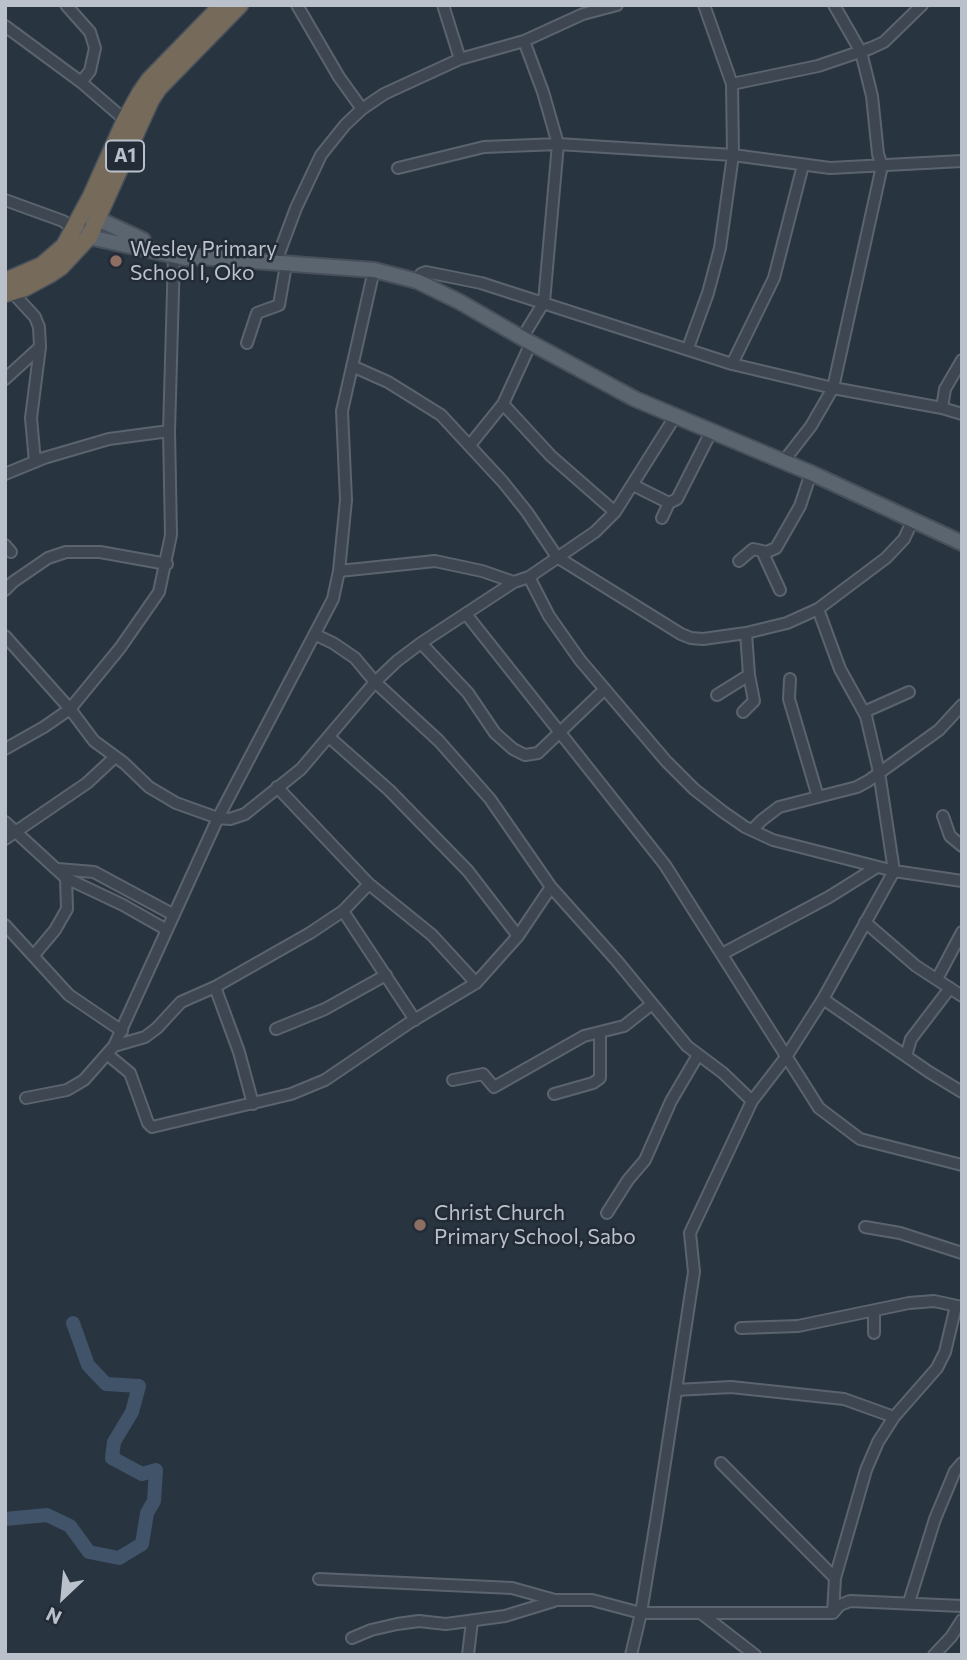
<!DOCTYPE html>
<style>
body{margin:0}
#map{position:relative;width:967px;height:1660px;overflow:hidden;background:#293441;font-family:Commissioner,sans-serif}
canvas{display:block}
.frame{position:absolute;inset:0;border:7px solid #bac1cb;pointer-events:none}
.north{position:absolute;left:28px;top:1562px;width:70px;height:70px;-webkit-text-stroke:5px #222b36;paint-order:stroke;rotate:206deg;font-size:19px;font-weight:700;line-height:28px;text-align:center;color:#bac1cb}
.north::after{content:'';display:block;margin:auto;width:24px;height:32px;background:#bac1cb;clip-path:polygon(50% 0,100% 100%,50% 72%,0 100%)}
</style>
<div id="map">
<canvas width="967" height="1660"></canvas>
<div class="frame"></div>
<div class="north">N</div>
</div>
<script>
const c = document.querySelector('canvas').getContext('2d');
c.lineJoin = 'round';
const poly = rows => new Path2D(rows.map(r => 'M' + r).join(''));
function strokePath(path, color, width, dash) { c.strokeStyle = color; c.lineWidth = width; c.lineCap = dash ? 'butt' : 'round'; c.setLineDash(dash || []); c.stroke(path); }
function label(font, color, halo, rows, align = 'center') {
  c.font = font + ' Commissioner,sans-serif'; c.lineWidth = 5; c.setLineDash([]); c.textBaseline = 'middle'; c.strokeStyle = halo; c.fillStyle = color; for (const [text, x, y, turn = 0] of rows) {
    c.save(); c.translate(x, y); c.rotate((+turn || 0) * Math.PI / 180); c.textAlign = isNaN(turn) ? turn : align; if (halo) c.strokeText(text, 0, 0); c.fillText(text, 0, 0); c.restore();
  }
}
strokePath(poly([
 [5,1519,47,1515,70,1526,89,1552,119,1558,142,1544,147,1513,154,1501,156,1470,142,1474,112,1458,114,1442,132,1412,139,1386,106,1384,88,1365,73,1323]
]), '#405368', 14);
const minor = poly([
 [66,5,90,32,95,48,90,71,81,82],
 [297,5,339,77,362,109],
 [443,5,460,59],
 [5,26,81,82,125,120],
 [732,84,818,66,871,48,884,42,922,5],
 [398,168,484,147,558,144,733,155,830,168,962,161],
 [5,200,63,221,73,229],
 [275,264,296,208,321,155,345,125,362,109,384,94,460,59,524,41,583,14,617,5],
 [417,281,421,274,426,272,481,283,732,364,833,388,942,408,962,414],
 [12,292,35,317,39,327,40,347,31,418,35,462],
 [522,338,544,302,558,144,543,92,524,41],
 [247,343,257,313,279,305,286,265],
 [688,348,708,293,720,248,733,155,732,84,704,5],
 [732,364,774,278,803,165],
 [352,366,388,382,441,415,503,482,527,512,557,557,681,634,691,638,703,639,746,633,787,623,818,609,886,558,904,539,913,520],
 [5,379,40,347],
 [503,404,551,456,615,512],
 [942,408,945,389,962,360],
 [470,445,503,404,531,343],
 [783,462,811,426,833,388,882,166,878,154,872,96,861,52,834,5],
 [5,474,44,458,109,439,169,431],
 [633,485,669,503,662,518],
 [669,503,677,499,712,430],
 [5,545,11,552],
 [762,551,780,590],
 [739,561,753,549,767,552,776,548,800,506,811,473],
 [339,571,435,561,482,571,514,582],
 [529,577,549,616,580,660,666,761,694,789,722,811,745,827,773,840,894,871,962,881],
 [5,590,13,582,48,558,66,552,100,552,167,564],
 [466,614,665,865,819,1108,860,1139,962,1165],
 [316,635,333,643,355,658,375,682,439,741,490,799,551,887,617,961,687,1046,723,1073,752,1101],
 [5,636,70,709,94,741,124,763,149,787,176,803,218,818,230,819,245,814,301,769,375,682,397,661,421,643,514,582,529,577,595,532,615,512,676,415],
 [421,643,468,693,495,733,513,749,525,755,538,753,605,689],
 [790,679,789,699,818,797],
 [717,695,749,675,746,633],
 [743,712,754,701,749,675],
 [864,712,909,692],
 [329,737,389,790,468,871,518,936],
 [5,749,44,727,70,709,120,648,159,592,171,535,169,431,174,256],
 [277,787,369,884,432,935,476,983],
 [943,816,950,836,962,846],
 [5,822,66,878,123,905,167,930],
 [752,830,762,820,779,807,857,787,868,781,939,730,962,705],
 [5,839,87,783,115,757],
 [58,869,94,872,174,915],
 [343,911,415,1020],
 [865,922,916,966,962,996],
 [5,925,69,995,122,1031],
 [722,954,829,897,877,867],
 [34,955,55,930,67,909,66,878],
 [937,979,962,932],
 [215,987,239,1052,253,1104],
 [823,999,929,1072,962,1092],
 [276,1029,325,1009,386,975],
 [114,1046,145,1037,157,1028,181,1002,215,987,310,933,343,911,369,884],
 [108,1055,130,1073,148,1123,152,1127,291,1094,325,1080,409,1023,476,983,518,936,551,887],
 [906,1056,911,1039,950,988],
 [453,1080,483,1074,494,1087,584,1036,624,1026,652,1004],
 [554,1094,593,1083,600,1078,600,1032],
 [26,1098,67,1090,84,1080,114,1046,218,818,333,599,339,571,346,500,342,411,374,270],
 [607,1213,628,1180,645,1160,671,1101,698,1055],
 [865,1227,900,1233,962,1253],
 [874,1312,874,1333],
 [741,1328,798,1326,909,1303,934,1301,962,1307],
 [675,1396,676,1390,731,1387,844,1399,894,1417],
 [721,1463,835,1578],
 [319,1579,512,1588,555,1600,592,1600,641,1613],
 [909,1602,935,1519,955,1471,962,1463],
 [642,1609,641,1613,833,1613,840,1605,850,1601,962,1606],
 [833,1613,835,1578,866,1470,878,1442,894,1417,937,1368,945,1352,956,1306],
 [702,1614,755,1655],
 [352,1638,371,1630,397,1624,419,1621,446,1624,505,1616,554,1601],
 [468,1655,472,1621],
 [631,1655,641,1613,657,1515,694,1272,690,1233,752,1101,786,1057,823,999,894,871,879,772,866,716,840,669,818,609],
 [934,1655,951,1637,962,1620]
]);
const major = poly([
 [88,216,98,219,143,240],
 [80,233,89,237,185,258,200,257,374,270,417,281,460,302,531,343,635,399,811,473,962,543]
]);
const highway = poly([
 [5,281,42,265,64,246,91,196,125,120,140,93,149,80,222,5],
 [5,294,25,288,49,275,61,267,89,237,151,100,159,88,240,5]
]);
strokePath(minor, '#5b646e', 14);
strokePath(major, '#474f5a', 18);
strokePath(highway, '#48515b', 19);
strokePath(minor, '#3d4651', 10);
strokePath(major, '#5b6570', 14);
strokePath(highway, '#766a5b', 16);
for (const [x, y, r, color] of [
 [116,261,7,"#8d6e63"],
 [420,1225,7,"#8d6e63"]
]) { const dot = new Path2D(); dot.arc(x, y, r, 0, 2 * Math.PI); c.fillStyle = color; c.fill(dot); strokePath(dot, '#222b36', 2.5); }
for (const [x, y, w] of [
 [125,156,38]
]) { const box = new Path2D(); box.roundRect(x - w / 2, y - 15.5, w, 31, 5); c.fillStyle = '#222b36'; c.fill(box); strokePath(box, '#bac1cb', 2); }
label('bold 19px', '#bac1cb', null, [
 ["A1",125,156]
]);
label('21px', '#bac1cb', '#222b36', [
 ["Wesley Primary",130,249],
 ["School I, Oko",130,273],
 ["Christ Church",434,1213],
 ["Primary School, Sabo",434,1237]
], 'left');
</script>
